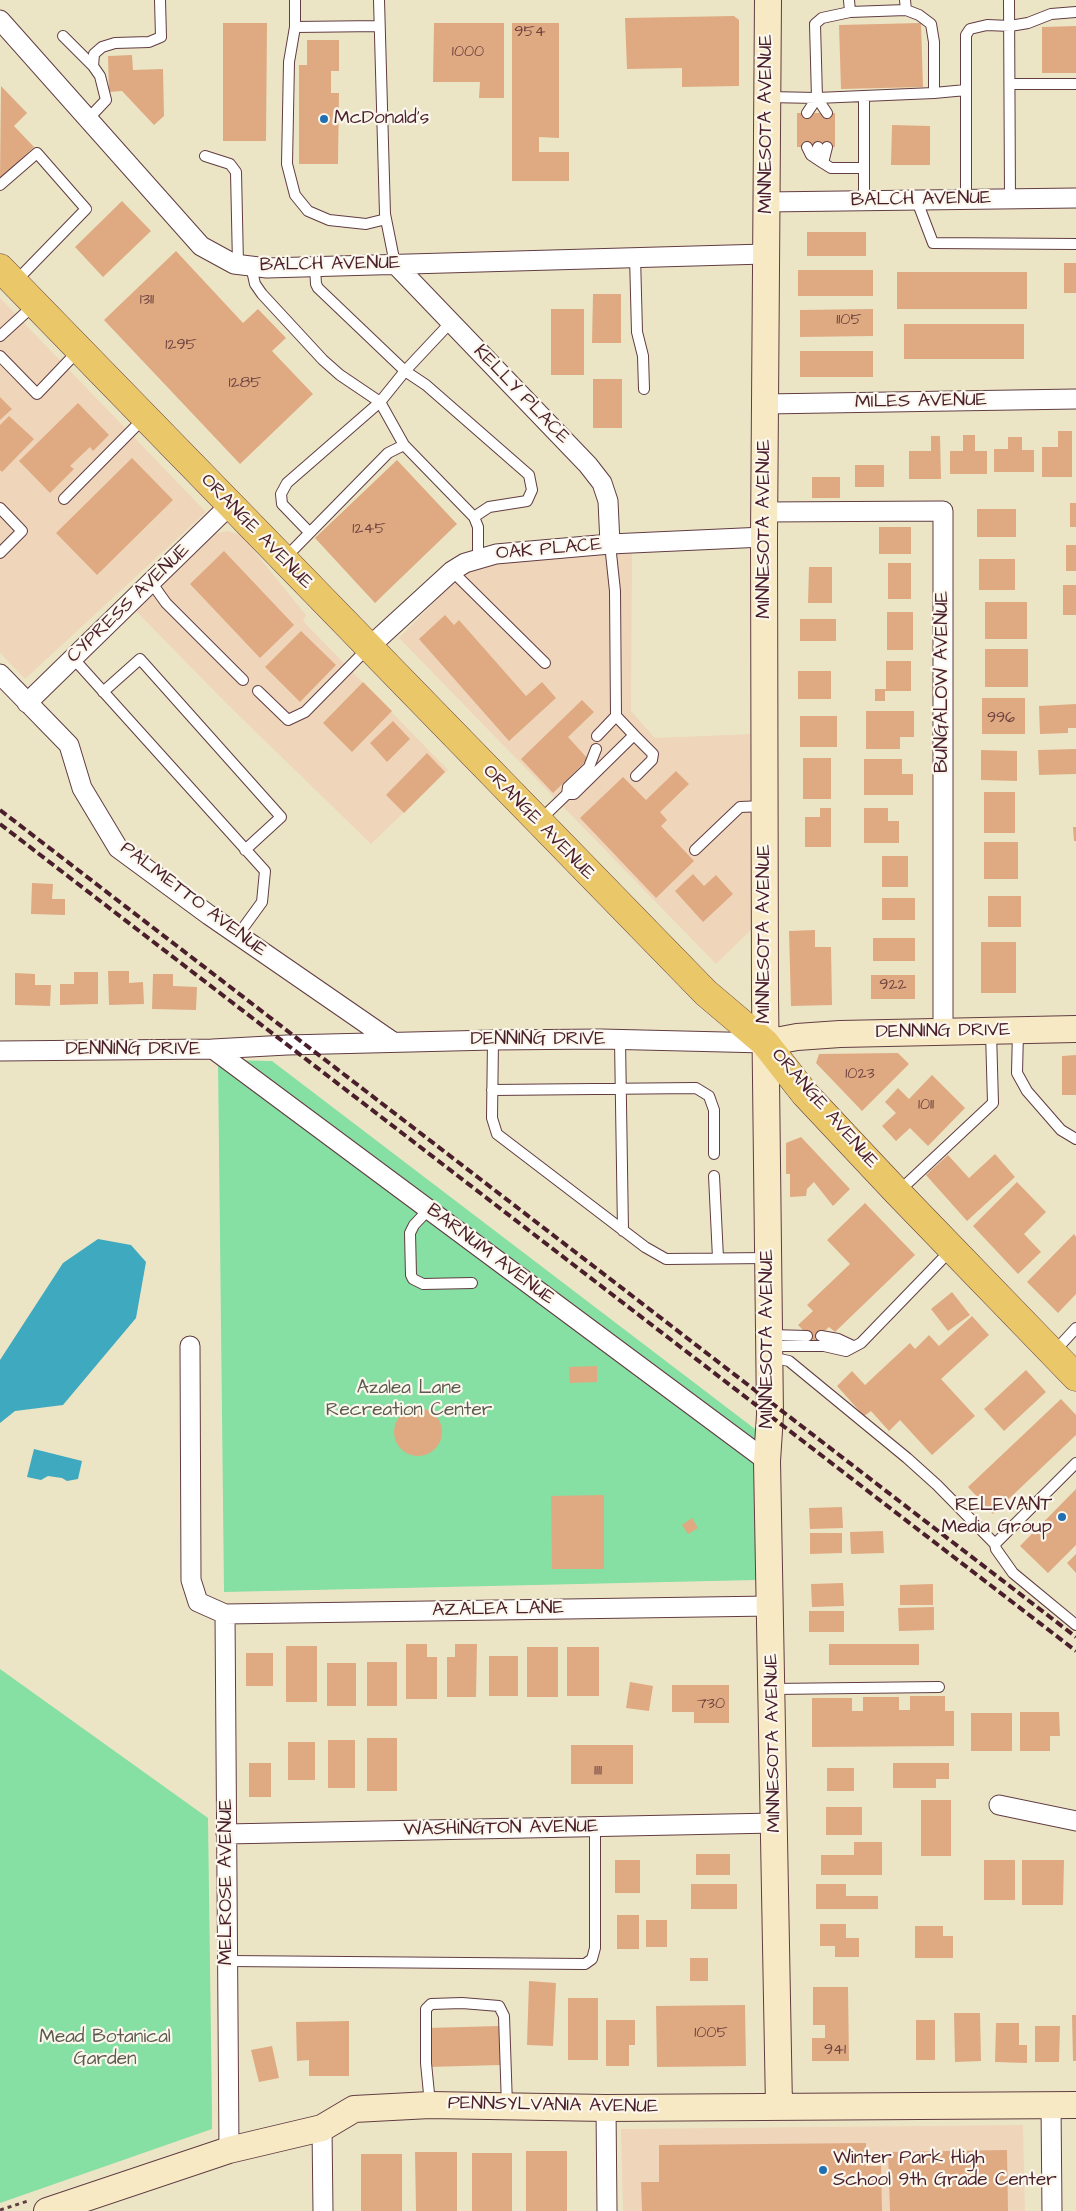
<!DOCTYPE html>
<style>
body{margin:0}
canvas{display:block;background:#ebe5c6}
</style>
<canvas width="1076" height="2211"></canvas>
<script>
const c = document.querySelector('canvas').getContext('2d');
c.lineJoin = 'round';
function fill(path, color) { c.fillStyle = color; c.fill(path, 'evenodd'); }
const poly = rows => new Path2D(rows.map(r => 'M' + r).join(''));
function strokePath(path, color, width, dash) { c.strokeStyle = color; c.lineWidth = width; c.lineCap = dash ? 'butt' : 'round'; c.setLineDash(dash || []); c.stroke(path); }
function label(font, color, halo, rows, align = 'center') {
  c.font = font + ' "Architects Daughter",sans-serif'; c.lineWidth = 4.5; c.setLineDash([]); c.textBaseline = 'middle'; c.strokeStyle = halo; c.fillStyle = color; for (const [text, x, y, turn = 0] of rows) {
    c.save(); c.translate(x, y); c.rotate((+turn || 0) * Math.PI / 180); c.textAlign = isNaN(turn) ? turn : align; if (halo) c.strokeText(text, 0, 0); c.fillText(text, 0, 0); c.restore();
  }
}
fill(poly([
 [0,298,206,512,25,679,0,653],
 [228,531,241,535,306,615,303,621,448,770,371,844,225,702,136,611,212,534],
 [632,553,631,711,655,738,752,734,753,928,716,964,399,638,465,571,487,561],
 [1023,2125,1025,2211,623,2211,621,2129]
]), '#efd6bb');
fill(poly([
 [218,1060,272,1061,755,1429,756,1580,224,1592],
 [0,1669,208,1818,212,2112,212,2129,0,2203]
]), '#86dfa3');
fill(poly([
 [98,1239,131,1245,146,1262,136,1318,63,1405,15,1411,0,1423,0,1360,63,1263],
 [34,1449,82,1461,78,1479,67,1481,62,1478,48,1476,41,1480,27,1477]
]), '#3fa9bf');
fill(poly([
 [734,16,739,20,739,86,682,87,682,68,627,69,625,18],
 [223,23,267,23,266,141,223,141],
 [434,23,504,23,504,98,479,98,480,82,433,82],
 [512,23,559,23,559,138,539,137,539,152,569,152,569,181,512,181],
 [921,23,923,87,841,89,839,25],
 [1076,26,1076,73,1042,73,1042,27],
 [307,40,339,40,339,71,331,71,331,93,339,93,338,164,299,164,299,65,307,65],
 [132,55,133,70,163,69,164,116,154,125,122,91,109,92,108,56],
 [1,86,27,113,14,126,34,147,0,179],
 [797,113,835,113,835,147,797,147],
 [892,125,930,126,930,165,891,165],
 [122,201,151,231,103,277,75,247],
 [807,232,866,232,866,256,807,256],
 [176,251,243,323,258,309,286,338,272,351,313,394,240,464,104,320],
 [1064,263,1076,263,1076,293,1064,293],
 [798,270,873,270,873,296,798,296],
 [897,272,1027,272,1027,309,897,309],
 [593,294,621,294,621,343,592,343],
 [551,309,584,309,584,375,551,375],
 [873,309,873,336,800,337,800,310],
 [904,324,1024,324,1024,359,904,359],
 [800,351,873,351,873,377,800,377],
 [593,379,622,379,622,428,593,428],
 [0,397,12,409,0,420],
 [78,403,109,435,93,451,90,447,70,466,74,469,50,493,19,461],
 [9,416,34,439,2,472,0,470,0,425],
 [1058,431,1072,431,1072,477,1042,477,1042,447,1058,447],
 [963,435,975,435,975,451,987,451,987,474,950,474,950,451,963,451],
 [931,436,940,436,941,479,909,479,909,451,931,451],
 [1008,437,1022,437,1022,450,1034,450,1034,472,994,472,994,449,1008,449],
 [132,458,173,500,97,575,56,533],
 [397,460,457,524,375,603,315,538],
 [855,465,884,465,884,487,855,487],
 [812,477,840,477,840,498,812,498],
 [1070,503,1076,503,1076,527,1070,527],
 [977,509,1016,509,1016,537,977,537],
 [879,527,911,527,911,554,879,554],
 [1066,545,1076,545,1076,571,1066,571],
 [224,551,294,625,260,658,190,584],
 [979,559,1015,559,1015,590,979,590],
 [888,563,911,563,911,599,888,599],
 [809,567,832,567,832,603,808,603],
 [1063,585,1076,585,1076,615,1063,615],
 [985,602,1027,602,1027,639,985,639],
 [887,612,913,612,913,650,887,650],
 [445,615,454,625,459,620,526,696,542,682,556,698,509,741,419,639],
 [800,619,836,619,836,641,800,641],
 [301,631,336,665,300,702,265,667],
 [985,649,1028,649,1028,687,985,687],
 [886,661,911,661,911,691,885,691,885,701,875,701,875,689,886,689],
 [798,671,831,671,831,699,798,699],
 [363,682,392,711,352,752,323,723],
 [982,698,1025,698,1025,734,982,734],
 [582,700,594,712,568,737,588,759,553,793,521,759],
 [1076,704,1076,728,1068,728,1068,733,1040,734,1039,706],
 [866,711,914,711,914,737,900,737,900,749,866,749],
 [800,716,837,716,837,747,800,747],
 [393,721,410,739,387,762,370,743],
 [1076,749,1076,774,1039,775,1038,750],
 [981,750,1017,751,1017,781,981,780],
 [427,753,445,772,404,813,386,795],
 [803,758,831,758,831,799,803,799],
 [864,759,902,759,902,774,913,774,913,795,864,795],
 [676,771,689,784,660,812,667,820,661,826,694,861,656,898,580,818,623,777,646,800],
 [984,792,1015,792,1015,833,984,833],
 [820,808,831,808,831,847,805,847,805,817,820,817],
 [864,808,888,808,888,821,899,821,899,843,864,843],
 [1073,827,1076,827,1076,841,1074,841],
 [984,842,1018,842,1018,879,984,879],
 [882,856,908,856,908,887,882,887],
 [693,874,704,886,716,875,733,894,703,922,675,891],
 [32,883,53,884,52,899,65,899,65,915,31,914],
 [988,896,1021,896,1021,927,988,927],
 [882,898,915,898,915,920,882,920],
 [815,930,815,947,831,947,832,1005,791,1006,789,931],
 [873,938,915,938,915,961,873,961],
 [981,942,1016,942,1016,993,981,993],
 [108,971,129,971,129,983,143,982,144,1004,109,1005],
 [74,972,98,972,98,1004,60,1005,60,984,74,984],
 [15,973,35,974,35,985,51,985,50,1006,15,1005],
 [153,974,173,974,173,986,197,987,196,1010,152,1009],
 [871,975,915,975,915,999,871,999],
 [898,1053,909,1064,862,1111,816,1063,819,1054],
 [1076,1055,1076,1095,1062,1095,1062,1056],
 [932,1075,965,1108,928,1146,910,1128,896,1141,882,1126,896,1113,885,1102,898,1088,909,1099],
 [801,1137,850,1189,833,1206,814,1182,807,1189,806,1196,790,1197,790,1174,786,1174,786,1143],
 [995,1154,1015,1177,967,1221,926,1175,948,1155,969,1178],
 [1017,1182,1046,1212,1024,1234,1041,1252,1018,1274,973,1226],
 [865,1203,915,1255,835,1332,829,1327,814,1341,798,1325,813,1311,807,1305,850,1264,827,1240],
 [1074,1234,1076,1237,1076,1294,1058,1313,1027,1282],
 [952,1292,970,1315,948,1331,931,1309],
 [972,1316,989,1335,941,1379,975,1416,932,1455,900,1420,889,1431,871,1411,864,1416,837,1386,852,1371,865,1385,910,1343,915,1349,929,1335,939,1346],
 [597,1366,597,1382,570,1383,569,1367],
 [1026,1370,1046,1392,1004,1431,984,1409],
 [1061,1399,1076,1415,1076,1435,993,1514,968,1487],
 '394 1432a24 24 0 1 1 48 0a24 24 0 1 1-48 0Z',
 [1076,1489,1076,1545,1048,1573,1020,1546],
 [604,1495,604,1569,552,1569,551,1496],
 [842,1507,843,1528,810,1529,809,1508],
 [692,1518,698,1528,688,1534,682,1525],
 [883,1531,884,1553,851,1554,850,1532],
 [810,1533,842,1533,842,1553,810,1554],
 [1076,1554,1076,1573,1067,1563],
 [843,1583,844,1606,812,1607,811,1584],
 [933,1584,933,1605,900,1605,900,1585],
 [934,1607,934,1630,899,1631,898,1608],
 [809,1611,844,1611,844,1632,809,1632],
 [406,1644,427,1644,427,1657,437,1657,437,1699,406,1699],
 [455,1644,477,1644,476,1697,447,1697,447,1657,455,1657],
 [829,1644,919,1644,919,1665,829,1665],
 [286,1646,317,1646,317,1702,286,1702],
 [527,1647,558,1647,558,1697,527,1697],
 [567,1647,599,1647,599,1696,567,1696],
 [246,1653,273,1653,273,1686,246,1686],
 [489,1656,518,1656,518,1696,489,1696],
 [367,1662,397,1662,397,1706,367,1706],
 [327,1663,356,1663,356,1706,327,1706],
 [630,1682,653,1686,649,1711,626,1708],
 [672,1685,729,1685,729,1723,694,1723,694,1712,672,1712],
 [910,1696,945,1696,945,1711,954,1711,954,1746,812,1747,812,1698,852,1698,852,1711,863,1711,863,1697,899,1697,899,1710,910,1710],
 [1020,1712,1059,1712,1060,1736,1050,1736,1050,1751,1020,1751],
 [971,1713,1012,1713,1012,1751,971,1751],
 [367,1738,397,1738,397,1791,367,1791],
 [328,1740,355,1740,355,1788,328,1788],
 [288,1742,315,1742,315,1780,288,1780],
 [571,1745,633,1745,633,1784,571,1784],
 [249,1763,271,1763,271,1797,249,1797],
 [893,1763,949,1763,949,1779,936,1779,936,1788,893,1788],
 [827,1768,854,1768,854,1791,827,1791],
 [921,1800,951,1800,951,1856,921,1856],
 [826,1807,862,1807,862,1835,826,1835],
 [854,1842,882,1842,882,1875,821,1875,821,1855,854,1855],
 [696,1854,730,1854,730,1875,696,1875],
 [615,1860,640,1860,640,1893,615,1893],
 [984,1860,1015,1860,1015,1900,984,1900],
 [1022,1860,1064,1860,1063,1905,1022,1905],
 [691,1884,737,1884,737,1909,691,1909],
 [816,1884,846,1884,846,1896,878,1896,878,1909,816,1909],
 [617,1915,639,1915,639,1949,617,1949],
 [646,1920,667,1920,667,1947,646,1947],
 [820,1924,846,1924,846,1938,859,1938,859,1957,835,1957,835,1946,820,1946],
 [915,1926,943,1926,943,1936,953,1936,953,1958,915,1958],
 [690,1958,708,1958,708,1981,690,1981],
 [529,1981,556,1983,553,2046,527,2045],
 [813,1987,848,1987,849,2061,812,2061,812,2038,825,2038,825,2025,813,2025],
 [568,1998,598,1998,598,2060,568,2060],
 [745,2005,746,2066,657,2067,656,2006],
 [954,2013,980,2013,981,2061,955,2062],
 [1072,2015,1076,2015,1076,2061,1073,2061],
 [606,2020,635,2020,635,2045,629,2045,629,2066,606,2066],
 [916,2020,935,2020,935,2060,916,2060],
 [349,2021,349,2076,309,2076,309,2060,297,2061,296,2022],
 [996,2023,1019,2023,1019,2045,1027,2045,1027,2063,995,2062],
 [500,2026,501,2065,428,2067,427,2028],
 [1035,2026,1060,2026,1059,2062,1035,2062],
 [272,2046,279,2078,259,2082,251,2050],
 [866,2143,866,2166,881,2166,882,2211,642,2211,641,2182,659,2182,659,2145],
 [1007,2150,1008,2211,890,2211,888,2152],
 [526,2151,567,2151,567,2211,526,2211],
 [415,2152,457,2152,457,2211,416,2211],
 [472,2153,512,2153,512,2211,472,2211],
 [361,2154,402,2154,402,2211,361,2211]
]), '#dfaa82');
const lane = poly([
 [295,0,295,27,289,62,287,164,295,195,308,211,329,220,366,224,386,219],
 [379,0,385,214,395,264],
 [849,0,850,12,906,10,905,0],
 [1009,0,1010,199],
 [850,12,822,18,815,24,817,98,934,93,934,42,931,24,919,15,906,10],
 [295,27,379,26],
 [63,36,93,66],
 [1010,84,1076,84],
 [934,93,966,90],
 [768,97,817,98],
 [817,98,827,113],
 [807,113,817,98],
 [88,119,106,100,100,76,93,66,94,54,102,47,115,43,149,42,161,37,160,0],
 [807,147,811,155,823,163,827,147],
 [818,147,823,163,831,168,864,168],
 [205,156,230,164,236,172,238,264],
 [0,185,37,153,86,209,15,282],
 [966,200,966,35,970,29,987,25,1010,26,1028,23,1051,14,1076,12],
 [864,201,864,96],
 [917,201,933,243,1076,244],
 [635,256,637,332,643,356,644,389],
 [251,266,255,284,262,294,323,360,340,375,380,402,404,445,474,517,478,527,478,559],
 [315,267,316,284,318,288,405,371,426,385,529,475,532,490,527,501,489,507,474,517],
 [0,336,34,305],
 [0,356,37,394,79,350],
 [64,499,144,418],
 [0,508,22,531,0,553],
 [309,532,282,504,281,494,287,483,380,402,405,371,451,322],
 [610,544,615,591,616,716],
 [284,559,388,453,404,445],
 [452,571,545,663],
 [151,582,166,603,243,680],
 [73,658,265,871,262,902,238,935],
 [258,691,288,720,305,712,368,648],
 [103,692,140,659,281,817,245,850],
 [634,735,653,754,652,760,636,776],
 [567,794,574,794,634,735,616,716,597,736],
 [540,820,567,794,568,787,589,767,596,749],
 [695,850,740,807,764,806],
 [1018,1031,1017,1073,1027,1091,1061,1130,1076,1139],
 [493,1040,492,1118,497,1134,645,1247,666,1259,767,1258],
 [620,1040,623,1231],
 [492,1090,696,1088,709,1096,714,1110,714,1154],
 [714,1176,718,1258],
 [898,1192,993,1103,991,1032],
 [429,1209,414,1225,410,1233,411,1275,413,1279,423,1284,472,1283],
 [770,1335,807,1336],
 [821,1336,838,1339,853,1346],
 [771,1346,824,1346,846,1351,861,1343,951,1250],
 [1054,1352,1076,1328],
 [770,1357,789,1361,907,1458,937,1485,995,1544],
 [1076,1463,995,1544,996,1549,1013,1573,1076,1625],
 [773,1689,939,1687],
 [228,1961,585,1964,592,1959,595,1948,595,1827],
 [430,2104,426,2063,426,2009,431,2004,462,2003,499,2006,504,2016,507,2106]
]);
const street = poly([
 [0,20,201,246,234,264,267,268,765,254],
 [766,202,1076,198],
 [395,264,588,465,602,483,608,501,610,544],
 [765,404,1076,399],
 [764,512,943,511,943,1032],
 [368,648,452,571,465,563,496,554,610,544,764,537],
 [0,674,69,745,82,788,118,848,209,915,393,1042],
 [27,703,230,505],
 [213,1049,767,1461],
 [0,1051,213,1049,287,1045,493,1040,601,1039,765,1043],
 [190,1346,191,1580,198,1602,225,1614,771,1606],
 [225,1614,229,2150],
 [999,1805,1076,1821],
 [226,1834,775,1823],
 [1051,2105,1052,2211],
 [606,2108,607,2211],
 [322,2128,323,2211]
]);
const secondary = poly([
 [768,0,764,537,765,996,770,1415,767,1461,779,2107],
 [765,1043,797,1037,840,1034,1076,1029],
 [47,2211,229,2150,322,2128,354,2109,430,2105,606,2108,1076,2105]
]);
const primary = poly([
 [0,268,706,993,765,1043,805,1094,897,1192,1076,1377]
]);
strokePath(lane, '#623d42', 12);
strokePath(street, '#623d42', 21);
strokePath(secondary, '#623d42', 28);
strokePath(primary, '#623d42', 29);
strokePath(poly([
 [0,2210,28,2201]
]), '#623d42', 3, [4, 4]);
strokePath(lane, '#fff', 10);
strokePath(street, '#fff', 19);
strokePath(secondary, '#f7e9c3', 26);
strokePath(primary, '#eac769', 28);
strokePath(poly([
 [0,810,1076,1637],
 [0,824,1076,1651]
]), '#4a1f2b', 4, [8, 4]);
for (const [x, y, r, color] of [
 [324,119,5,"#1f6fb2"],
 [1062,1517,5,"#1f6fb2"],
 [823,2170,5,"#1f6fb2"]
]) { const dot = new Path2D(); dot.arc(x, y, r, 0, 2 * Math.PI); c.fillStyle = color; c.fill(dot); strokePath(dot, '#fbf7ec', 2); }
label('16px', '#6f4241', null, [
 ["954",530,33],
 ["1000",468,53],
 ["1311",147,301],
 ["1105",849,321],
 ["1295",181,346],
 ["1285",245,384],
 ["1245",369,530],
 ["996",1001,719],
 ["922",893,986],
 ["1023",860,1075],
 ["1011",926,1106],
 ["730",711,1705],
 ["1111",598,1772],
 ["1005",711,2034],
 ["941",835,2051]
]);
label('19px', '#4a1f2b', '#fbf7ec', [
 ["McDonald's",334,119],
 ["RELEVANT",1052,1506,"right"],
 ["Media Group",1052,1528,"right"],
 ["Winter Park High",833,2159],
 ["School 9th Grade Center",833,2181]
], 'left');
label('19px', '#4a1f2b', '#fbf7ec', [
 ["MINNESOTA AVENUE",767,124,-90],
 ["BALCH AVENUE",921,200,-1],
 ["BALCH AVENUE",330,265,-1],
 ["KELLY PLACE",521,395,46],
 ["MILES AVENUE",921,402,-1],
 ["MINNESOTA AVENUE",765,529,-90],
 ["ORANGE AVENUE",256,532,46],
 ["OAK PLACE",549,550,-5],
 ["CYPRESS AVENUE",129,604,-44],
 ["BUNGALOW AVENUE",943,682,-90],
 ["ORANGE AVENUE",538,823,46],
 ["PALMETTO AVENUE",193,900,37],
 ["MINNESOTA AVENUE",765,934,-90],
 ["DENNING DRIVE",943,1032,-1],
 ["DENNING DRIVE",538,1040],
 ["DENNING DRIVE",133,1050],
 ["ORANGE AVENUE",824,1109,49],
 ["BARNUM AVENUE",490,1255,37],
 ["MINNESOTA AVENUE",768,1339,-90],
 ["AZALEA LANE",498,1610,-1],
 ["MINNESOTA AVENUE",774,1743,-91],
 ["WASHINGTON AVENUE",501,1829,-1],
 ["MELROSE AVENUE",227,1882,-90],
 ["PENNSYLVANIA AVENUE",553,2106,1]
]);
label('19px', '#5c594f', '#fbf7ec', [
 ["Azalea Lane",409,1389],
 ["Recreation Center",409,1411],
 ["Mead Botanical",105,2038],
 ["Garden",105,2060]
]);
</script>
